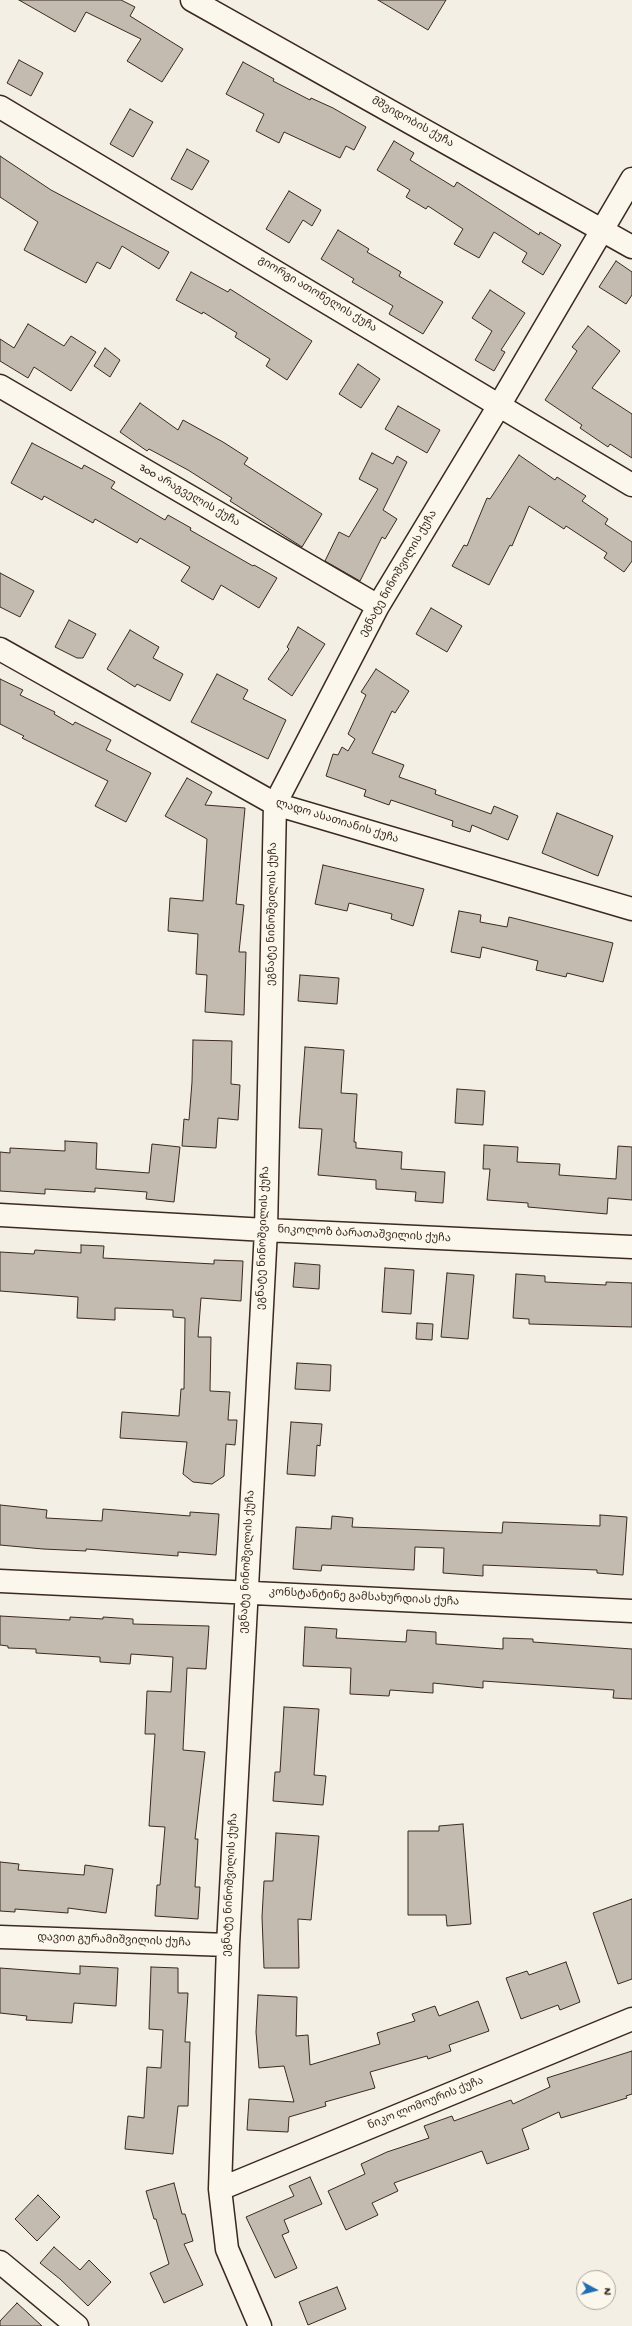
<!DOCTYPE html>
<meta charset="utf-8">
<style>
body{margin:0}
#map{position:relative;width:632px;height:2326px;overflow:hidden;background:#f3efe4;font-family:"Gochi Hand",sans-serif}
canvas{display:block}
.north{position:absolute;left:576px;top:2270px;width:40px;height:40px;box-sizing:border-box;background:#fbf7ec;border:1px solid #aea59a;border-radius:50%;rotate:97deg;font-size:11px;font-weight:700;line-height:16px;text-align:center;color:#3b2a1e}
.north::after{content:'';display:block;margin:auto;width:14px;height:18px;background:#1f6fb2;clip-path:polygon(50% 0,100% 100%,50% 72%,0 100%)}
</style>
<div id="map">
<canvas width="632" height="2326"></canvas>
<div class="north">N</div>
</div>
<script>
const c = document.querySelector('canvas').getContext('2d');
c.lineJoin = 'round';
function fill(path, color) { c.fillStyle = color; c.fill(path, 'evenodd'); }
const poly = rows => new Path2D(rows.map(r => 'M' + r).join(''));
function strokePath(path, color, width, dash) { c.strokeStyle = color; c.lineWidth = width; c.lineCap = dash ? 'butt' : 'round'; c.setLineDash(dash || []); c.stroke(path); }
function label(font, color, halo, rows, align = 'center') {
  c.font = font + ' "Gochi Hand","Noto Sans Georgian",sans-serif'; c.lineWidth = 3.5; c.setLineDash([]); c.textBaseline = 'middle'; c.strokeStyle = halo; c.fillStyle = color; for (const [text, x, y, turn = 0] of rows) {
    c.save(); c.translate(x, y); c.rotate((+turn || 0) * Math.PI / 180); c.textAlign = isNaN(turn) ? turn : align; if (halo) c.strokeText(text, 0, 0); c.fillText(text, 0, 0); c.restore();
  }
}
const building = poly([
 [19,0,121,0,135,7,130,16,183,49,162,82,127,61,141,39,86,12,75,32,19,0],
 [378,0,446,0,428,30,378,0],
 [19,60,43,73,31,96,7,83,19,60],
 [243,62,274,79,273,81,310,100,311,98,333,108,366,127,354,150,346,146,340,158,284,132,279,143,256,131,264,114,226,94,243,62],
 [130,109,153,122,133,157,110,144,130,109],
 [394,141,414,153,410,160,454,187,457,182,539,235,540,232,561,245,543,275,522,262,527,253,494,232,479,258,454,244,463,229,428,206,426,209,406,197,410,190,377,170,394,141],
 [187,149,209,161,192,190,171,179,187,149],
 [0,156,51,190,169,252,159,269,122,246,110,269,97,262,86,283,24,250,38,222,0,197,0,156],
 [289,191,321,210,312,226,303,220,289,243,266,229,289,191],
 [338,230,369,249,367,252,401,272,399,276,443,302,423,334,389,314,393,306,352,282,354,279,321,259,338,230],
 [616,261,632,272,632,295,626,304,599,287,616,261],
 [191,272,228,292,230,289,312,341,287,380,266,366,270,359,235,337,237,333,203,312,202,314,176,300,191,272],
 [490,290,525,313,501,350,505,352,494,371,475,360,492,331,472,318,490,290],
 [28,324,64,346,71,336,96,352,71,391,34,367,28,378,0,361,0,339,14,348,28,324],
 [588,326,620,351,592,388,632,414,632,458,610,444,608,447,580,428,582,425,545,400,577,351,572,347,588,326],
 [105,348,120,360,110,377,94,366,105,348],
 [358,364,380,379,361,408,339,394,358,364],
 [140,403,178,430,183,420,223,442,248,458,244,464,322,514,302,547,230,501,232,498,188,470,149,449,147,451,120,432,140,403],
 [398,406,440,430,427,453,385,429,398,406],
 [32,443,82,469,84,465,115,482,111,488,165,520,168,515,191,528,190,530,253,566,254,565,277,578,259,608,221,585,213,600,181,581,190,567,140,538,137,543,95,519,93,523,44,496,42,500,11,483,32,443],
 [372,453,393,464,397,456,407,462,383,510,397,519,385,539,382,537,360,581,325,561,339,532,349,537,378,489,359,479,372,453],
 [519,455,555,480,557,477,586,496,582,501,608,519,605,524,632,542,632,561,624,572,604,558,607,553,566,526,564,529,529,506,512,546,510,545,489,585,452,566,464,545,467,546,487,498,490,499,519,455],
 [0,573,34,591,20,617,0,607,0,573],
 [431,608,462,626,447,652,416,634,431,608],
 [69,620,96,634,83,658,77,658,55,647,69,620],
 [298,627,325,644,292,696,268,679,289,649,287,647,298,627],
 [130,630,159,647,153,658,183,674,170,701,137,684,135,687,107,669,130,630],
 [376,669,409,691,395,713,392,711,372,753,404,765,399,777,436,790,435,794,491,814,494,806,518,816,508,840,472,825,470,832,452,826,453,821,391,800,389,805,364,796,366,790,326,776,333,754,338,755,342,747,348,751,355,739,348,734,366,695,361,692,376,669],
 [217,674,248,690,243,699,286,720,268,759,191,722,217,674],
 [0,679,23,690,20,695,55,712,54,714,73,725,75,722,111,740,106,750,151,773,126,822,95,806,108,781,22,738,24,736,0,724,0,679],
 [187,778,212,792,205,805,245,808,236,904,244,905,239,952,246,952,244,1015,205,1012,207,975,196,974,198,934,168,931,170,898,203,901,207,839,165,816,187,778],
 [557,813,613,836,598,876,542,853,557,813],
 [323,865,424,889,413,926,391,919,392,914,349,903,347,911,315,904,323,865],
 [459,911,481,915,480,922,507,927,509,917,613,943,603,982,567,973,566,977,536,970,538,961,482,947,480,958,451,952,459,911],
 [300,975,339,978,337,1004,298,1001,300,975],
 [193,1040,232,1041,231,1084,240,1085,238,1120,218,1118,216,1148,182,1146,184,1119,189,1120,192,1082,193,1040],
 [305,1047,344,1050,341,1093,357,1094,354,1142,356,1142,356,1148,402,1152,401,1169,445,1172,443,1203,415,1201,416,1192,376,1189,376,1180,318,1175,322,1129,299,1128,305,1047],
 [457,1089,485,1091,483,1125,455,1123,457,1089],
 [65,1141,97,1143,96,1169,149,1173,152,1144,180,1147,174,1202,146,1199,147,1192,95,1188,95,1192,45,1189,45,1194,0,1191,0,1152,10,1153,10,1148,65,1151,65,1141],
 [484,1145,518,1147,517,1162,560,1164,559,1175,616,1179,618,1146,632,1147,632,1200,608,1198,607,1214,528,1207,528,1203,487,1200,490,1169,483,1169,484,1145],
 [81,1245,104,1246,103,1258,214,1264,214,1260,243,1261,241,1301,201,1298,198,1337,211,1337,210,1391,230,1392,228,1420,237,1420,235,1445,226,1444,224,1476,212,1484,193,1482,183,1474,187,1442,120,1438,122,1412,179,1416,181,1389,184,1389,185,1318,173,1317,173,1310,115,1308,115,1320,77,1318,78,1297,0,1291,0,1252,34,1254,35,1250,81,1253,81,1245],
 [295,1263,320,1265,319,1289,293,1287,295,1263],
 [385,1268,414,1270,411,1314,382,1312,385,1268],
 [447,1273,474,1275,468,1339,441,1337,447,1273],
 [516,1274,545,1276,545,1282,606,1285,606,1282,632,1283,632,1327,529,1324,529,1319,513,1318,516,1274],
 [417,1323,433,1324,432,1340,416,1339,417,1323],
 [297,1363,331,1365,330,1391,295,1389,297,1363],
 [291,1422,322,1424,320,1446,317,1445,315,1476,287,1474,291,1422],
 [0,1505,47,1510,46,1518,102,1521,103,1509,190,1516,190,1512,219,1514,216,1555,178,1552,178,1556,86,1549,86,1551,43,1549,0,1545,0,1505],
 [600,1515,627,1517,623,1575,597,1573,597,1570,483,1565,483,1576,443,1573,444,1548,415,1547,414,1570,322,1565,321,1571,293,1569,296,1527,331,1529,332,1516,353,1518,352,1527,502,1533,503,1522,600,1526,600,1515],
 [0,1616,70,1620,70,1617,103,1619,103,1617,133,1619,133,1624,209,1626,206,1669,187,1668,183,1750,205,1752,195,1839,198,1839,195,1887,200,1887,198,1919,155,1916,157,1885,160,1885,165,1827,149,1826,155,1734,145,1734,147,1691,171,1692,173,1657,131,1654,130,1664,100,1662,100,1657,36,1653,36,1649,8,1648,8,1646,0,1645,0,1616],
 [305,1627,337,1629,336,1638,406,1642,407,1630,436,1632,436,1644,503,1649,503,1638,533,1639,533,1642,632,1649,632,1699,613,1698,614,1690,483,1681,483,1688,433,1683,433,1693,390,1690,389,1696,350,1694,351,1668,303,1666,305,1627],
 [284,1707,319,1709,314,1775,326,1776,323,1805,273,1801,275,1772,280,1772,284,1707],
 [463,1824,471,1924,447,1926,446,1915,408,1915,408,1831,439,1831,439,1826,463,1824],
 [276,1833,319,1836,311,1920,298,1919,299,1968,264,1968,262,1917,264,1881,273,1881,276,1833],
 [0,1862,19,1864,18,1870,84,1875,85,1865,113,1869,106,1913,68,1908,68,1913,15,1909,15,1912,0,1911,0,1862],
 [632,1899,632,1979,618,1984,593,1913,632,1899],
 [566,1962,580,2002,560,2010,558,2005,521,2019,506,1978,527,1971,529,1975,566,1962],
 [80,1966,118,1968,116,2006,74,2003,72,2023,26,2020,27,2016,0,2013,0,1968,80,1974,80,1966],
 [151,1967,178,1968,178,1993,188,1993,185,2042,190,2042,188,2106,178,2106,173,2154,125,2149,128,2116,144,2118,147,2067,161,2068,163,2030,149,2029,151,1967],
 [258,1995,297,1997,296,2036,308,2035,310,2065,380,2044,377,2033,415,2021,412,2014,435,2006,439,2016,478,2001,489,2031,449,2045,451,2051,428,2059,427,2056,370,2072,375,2088,325,2102,326,2106,289,2117,288,2132,247,2130,249,2099,294,2102,284,2066,259,2068,256,2032,258,1995],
 [632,2051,632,2094,626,2096,627,2098,561,2118,559,2112,522,2129,529,2149,487,2164,482,2151,394,2183,398,2191,372,2203,378,2215,346,2230,328,2191,365,2174,361,2164,387,2152,429,2138,424,2126,452,2116,454,2121,511,2100,513,2104,550,2087,547,2078,632,2051],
 [310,2177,322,2204,284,2220,289,2232,282,2235,297,2268,275,2278,246,2217,294,2196,289,2186,310,2177],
 [174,2183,182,2214,185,2214,193,2241,184,2244,203,2285,164,2303,150,2273,169,2264,156,2219,154,2219,146,2191,174,2183],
 [38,2195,60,2217,37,2241,15,2219,38,2195],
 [54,2247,80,2270,89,2260,111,2282,88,2306,60,2279,40,2263,54,2247],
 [337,2287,346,2309,308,2325,299,2302,337,2287],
 [17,2303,42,2326,0,2326,0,2321,17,2303]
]);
fill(building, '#c3bbb0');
strokePath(building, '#3b2a1e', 1);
const minor = poly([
 [192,0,632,247],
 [0,107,632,485],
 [0,386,378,606],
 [0,649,275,804,632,909],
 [0,1215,266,1230,632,1247],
 [0,1581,632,1611],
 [0,1937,228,1945],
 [220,2189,632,2019],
 [0,2262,77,2326],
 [260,2326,227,2249,220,2189,228,1945,266,1230,275,804,378,606,500,404,632,179]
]);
strokePath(minor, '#3b2a1e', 25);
strokePath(minor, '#fbf7ec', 22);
label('11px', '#3b2a1e', '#fbf7ec', [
 ["მშვიდობის ქუჩა",412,123,29],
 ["გიორგი ათონელის ქუჩა",317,295,31],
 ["300 არაგველის ქუჩა",189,496,30],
 ["ეგნატე ნინოშვილის ქუჩა",399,574,-60],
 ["ლადო ასათიანის ქუჩა",337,822,17],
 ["ეგნატე ნინოშვილის ქუჩა",273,914,-89],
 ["ნიკოლოზ ბარათაშვილის ქუჩა",364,1235,3],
 ["ეგნატე ნინოშვილის ქუჩა",264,1238,-88],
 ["ეგნატე ნინოშვილის ქუჩა",248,1562,-87],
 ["კონსტანტინე გამსახურდიას ქუჩა",364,1598,3],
 ["ეგნატე ნინოშვილის ქუჩა",231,1885,-87],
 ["დავით გურამიშვილის ქუჩა",114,1941,2],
 ["ნიკო ლომოურის ქუჩა",426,2104,-22]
]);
</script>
